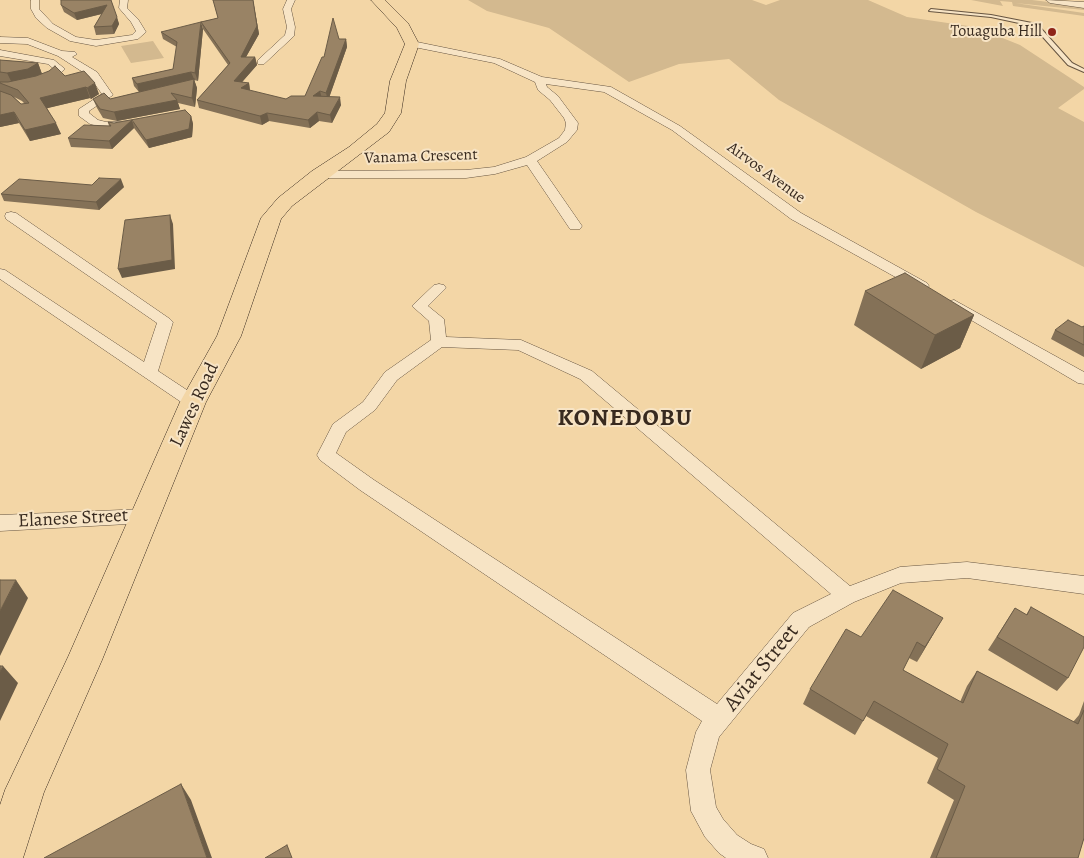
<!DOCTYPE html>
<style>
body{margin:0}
canvas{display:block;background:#f3d6a6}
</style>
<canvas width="1084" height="858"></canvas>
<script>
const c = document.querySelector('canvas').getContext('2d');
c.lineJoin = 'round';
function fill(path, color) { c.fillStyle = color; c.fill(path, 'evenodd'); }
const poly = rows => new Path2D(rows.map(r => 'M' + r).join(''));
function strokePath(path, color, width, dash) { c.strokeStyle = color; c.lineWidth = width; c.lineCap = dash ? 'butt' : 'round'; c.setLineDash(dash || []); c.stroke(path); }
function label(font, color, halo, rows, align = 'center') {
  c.font = font + ' Alegreya,serif'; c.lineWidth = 4; c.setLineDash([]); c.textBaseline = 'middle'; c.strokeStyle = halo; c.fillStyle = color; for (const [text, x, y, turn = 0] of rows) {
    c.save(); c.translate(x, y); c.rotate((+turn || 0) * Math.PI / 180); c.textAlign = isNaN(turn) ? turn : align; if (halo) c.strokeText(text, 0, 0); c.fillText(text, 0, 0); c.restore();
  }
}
fill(poly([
 [468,0,752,0,766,5,780,0,868,0,907,17,975,27,1020,45,1084,87,1084,89,1058,108,1084,122,1084,267,976,212,779,100,729,59,679,64,629,82,549,28,487,11],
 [971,0,1032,0,1065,4,1084,7,1084,10,1015,3,1084,13,1084,16,1013,6,1012,2,1000,1,1003,6],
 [153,41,164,58,131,63,121,46]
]), '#d3b98f');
const service = poly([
 [931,9,991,15,1037,24,1072,63,1084,69,1084,72,1068,65,1033,26,991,17,929,11,931,9]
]);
const minor = poly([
 [31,0,39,0,39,9,53,24,76,37,96,40,132,35,136,31,131,22,119,8,120,0,128,0,127,8,138,19,146,32,138,39,96,46,70,41,47,28,36,18,31,9,31,0],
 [287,0,295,0,291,9,295,27,294,36,264,64,258,64,258,60,285,35,287,27,283,9,287,0],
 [1046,0,1084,2,1084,8,1050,3,1046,0],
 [0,37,28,38,62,51,75,52,77,54,72,57,97,72,113,95,89,111,89,113,98,120,106,122,133,121,139,124,133,127,106,128,90,124,79,116,79,109,102,94,89,76,58,56,27,44,0,43,0,37],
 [412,41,500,59,542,77,611,87,680,126,801,213,927,283,929,286,927,289,922,290,917,289,791,219,672,130,604,92,546,84,547,87,558,96,578,123,577,130,567,142,537,161,582,226,580,229,570,229,527,165,495,174,466,178,315,178,313,175,315,172,319,171,466,170,494,167,526,157,559,138,565,130,566,123,564,118,550,100,538,90,535,82,494,63,409,46,409,42,412,41],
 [0,50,54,60,65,69,52,80,40,85,12,91,0,90,0,84,12,85,33,81,54,69,48,64,0,56,0,50],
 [11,212,16,213,170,319,173,322,158,371,199,398,201,402,199,406,193,408,187,406,0,279,0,269,5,270,144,362,157,323,6,219,5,216,6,213,11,212],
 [439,284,444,285,446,288,428,306,444,319,446,337,521,340,592,371,850,586,900,567,967,562,1084,576,1084,594,967,578,901,583,854,602,809,627,719,737,710,770,716,807,723,819,737,835,751,844,764,849,768,858,726,858,719,853,705,837,691,811,686,770,696,732,702,721,360,490,320,460,317,455,333,424,363,402,385,372,431,340,429,321,412,306,434,285,439,284],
 [442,347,518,350,580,379,831,594,793,613,717,704,374,480,336,453,346,432,375,410,397,380,442,347],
 [954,300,1084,372,1084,384,1078,383,949,307,947,304,949,301,954,300],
 [146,509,153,511,156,516,153,521,146,523,0,531,0,515,146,509]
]);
const primary = poly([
 [371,0,385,0,408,23,419,44,406,81,401,113,389,132,292,206,281,219,241,336,206,402,102,660,44,792,23,858,0,858,0,805,5,790,68,657,180,402,217,336,261,218,278,198,312,171,349,147,377,124,385,113,390,81,405,44,397,28,371,0]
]);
strokePath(service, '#675541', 2);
strokePath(minor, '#675541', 1);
strokePath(primary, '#382a1f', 1);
fill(service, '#f7e4c5');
fill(minor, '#f7e4c5');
fill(primary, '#f3d6a6');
fill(poly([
 [111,0,119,24,114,34,96,35,94,27,102,14,77,20,64,12,61,5],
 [213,0,253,0,259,34,246,57,255,57,257,65,242,82,249,83,250,91,286,99,305,96,324,57,339,39,346,39,347,47,329,97,341,105,332,123,319,121,310,128,269,121,262,125,199,108,197,100,228,65,203,29,201,22,218,18],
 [203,29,198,81,194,80,197,88,195,107,178,103,180,109,117,121,103,118,97,108,93,99,110,99,139,92,134,86,132,78,173,69,177,47,163,39,161,32],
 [0,60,38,63,42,74,65,76,99,94,91,99,90,98,47,108,61,134,30,141,19,123,0,127],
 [14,97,22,101,25,104,21,104],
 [191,116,193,124,192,137,149,148,134,128,112,149,71,147,68,138,109,126,108,122,114,123],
 [124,187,99,210,4,201,1,194],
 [865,291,974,315,960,348,921,369,854,325],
 [1084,326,1084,357,1051,339,1055,330,1082,327],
 [1031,607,1068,678,1057,691,988,650,1015,608,1026,615],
 [934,633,917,662,909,658,903,670,960,702,967,686,977,671,1073,722,1079,715,1084,701,1084,838,1078,858,930,858,954,800,927,783,938,758,866,716,855,735,803,704,810,689,861,637]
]), '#847157');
fill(poly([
 [253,0,259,34,242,64,241,57],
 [107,5,109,12,77,20,74,13],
 [117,17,119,24,114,34,112,26],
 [201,22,203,29,198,81,195,73],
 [346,39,347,47,328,101,326,93],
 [255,57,257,65,236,89,234,81],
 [38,63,42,74,32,79,12,83,7,73],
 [191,72,194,79,139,92,137,84],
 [194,79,197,88,195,107,192,98],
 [95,83,99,94,91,99,87,88],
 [249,83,250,91,241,88],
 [86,87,90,98,44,109,40,98],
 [320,91,322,99,313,96],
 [340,97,341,105,332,123,330,115],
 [177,100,180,109,117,121,114,112],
 [14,112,19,123,0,127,0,115],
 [317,112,319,121,310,128,308,120],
 [267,113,269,121,262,125,260,116],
 [191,116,193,124,192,137,149,148,146,140],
 [132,120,134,128,112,149,109,141],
 [56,123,61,134,30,141,25,130],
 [121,179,124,187,99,210,96,202],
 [170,215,173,224,175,269,122,278,118,269],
 [974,315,960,348,921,369,935,335],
 [16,580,28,598,0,656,0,611],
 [943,618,934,633,917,662,925,647],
 [3,666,18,683,0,721,0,672],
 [181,784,191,800,212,858,207,858]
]), '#6b5c47');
const building = poly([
 [61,0,111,0,117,17,112,26,94,27,107,5,74,13,61,5,61,0],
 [213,0,253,0,257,26,241,57,255,57,234,81,249,83,241,88,286,99,291,96,305,96,322,57,324,57,333,18,339,39,346,39,326,93,320,91,313,96,340,97,330,115,317,112,308,120,267,113,260,116,197,100,230,63,201,22,218,18,213,0],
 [201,22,195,73,191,72,137,84,132,78,173,69,177,42,161,32,201,22],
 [0,60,38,63,28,69,7,73,0,72,0,60],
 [55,66,65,76,84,71,95,83,87,88,86,87,40,98,56,123,25,130,14,112,0,115,0,91,11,95,21,104,29,103,18,90,0,83,0,82,8,82,36,76,49,71,55,66],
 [194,79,192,98,171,93,177,100,114,112,100,109,93,99,104,93,110,99,194,79],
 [185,110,191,116,189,129,146,140,132,120,109,141,68,138,84,125,111,126,108,122,114,123,185,110],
 [99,178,121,179,96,202,1,194,19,179,92,185,99,178],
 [170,215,172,260,118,269,125,220,170,215],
 [905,273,974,315,935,335,865,291,905,273],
 [1068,320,1082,327,1084,326,1084,345,1055,330,1068,320],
 [0,580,16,580,0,611,0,580],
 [893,590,943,618,925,647,917,642,903,670,963,703,977,671,1078,724,1084,710,1084,838,1078,858,936,858,965,786,937,769,948,744,874,701,863,721,810,689,846,629,861,637,893,590],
 [1031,607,1084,637,1084,647,1068,678,997,637,1015,608,1027,615,1031,607],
 [0,666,3,666,0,672,0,666],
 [181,784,207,858,44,858,181,784],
 [287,845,292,858,265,858,287,845]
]);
fill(building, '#998365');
strokePath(building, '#6b5c47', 1);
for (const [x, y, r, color] of [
 [1052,32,5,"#8f2418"]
]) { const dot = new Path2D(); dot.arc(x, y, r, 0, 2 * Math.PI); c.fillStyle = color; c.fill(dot); strokePath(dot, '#f7e4c5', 2); }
label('16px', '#382a1f', '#f7e4c5', [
 ["Touaguba Hill",1042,32]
], 'right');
label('16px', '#382a1f', '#f7e4c5', [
 ["Vanama Crescent",421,157,-2],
 ["Airvos Avenue",766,173,36]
]);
label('19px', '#382a1f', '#f7e4c5', [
 ["Lawes Road",195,405,-65],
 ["Elanese Street",73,519,-3]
]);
label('22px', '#382a1f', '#f7e4c5', [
 ["Aviat Street",762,668,-51]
]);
c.letterSpacing = '1px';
label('bold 24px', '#382a1f', '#f7e4c5', [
 ["KONEDOBU",625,419]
]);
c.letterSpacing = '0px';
</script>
